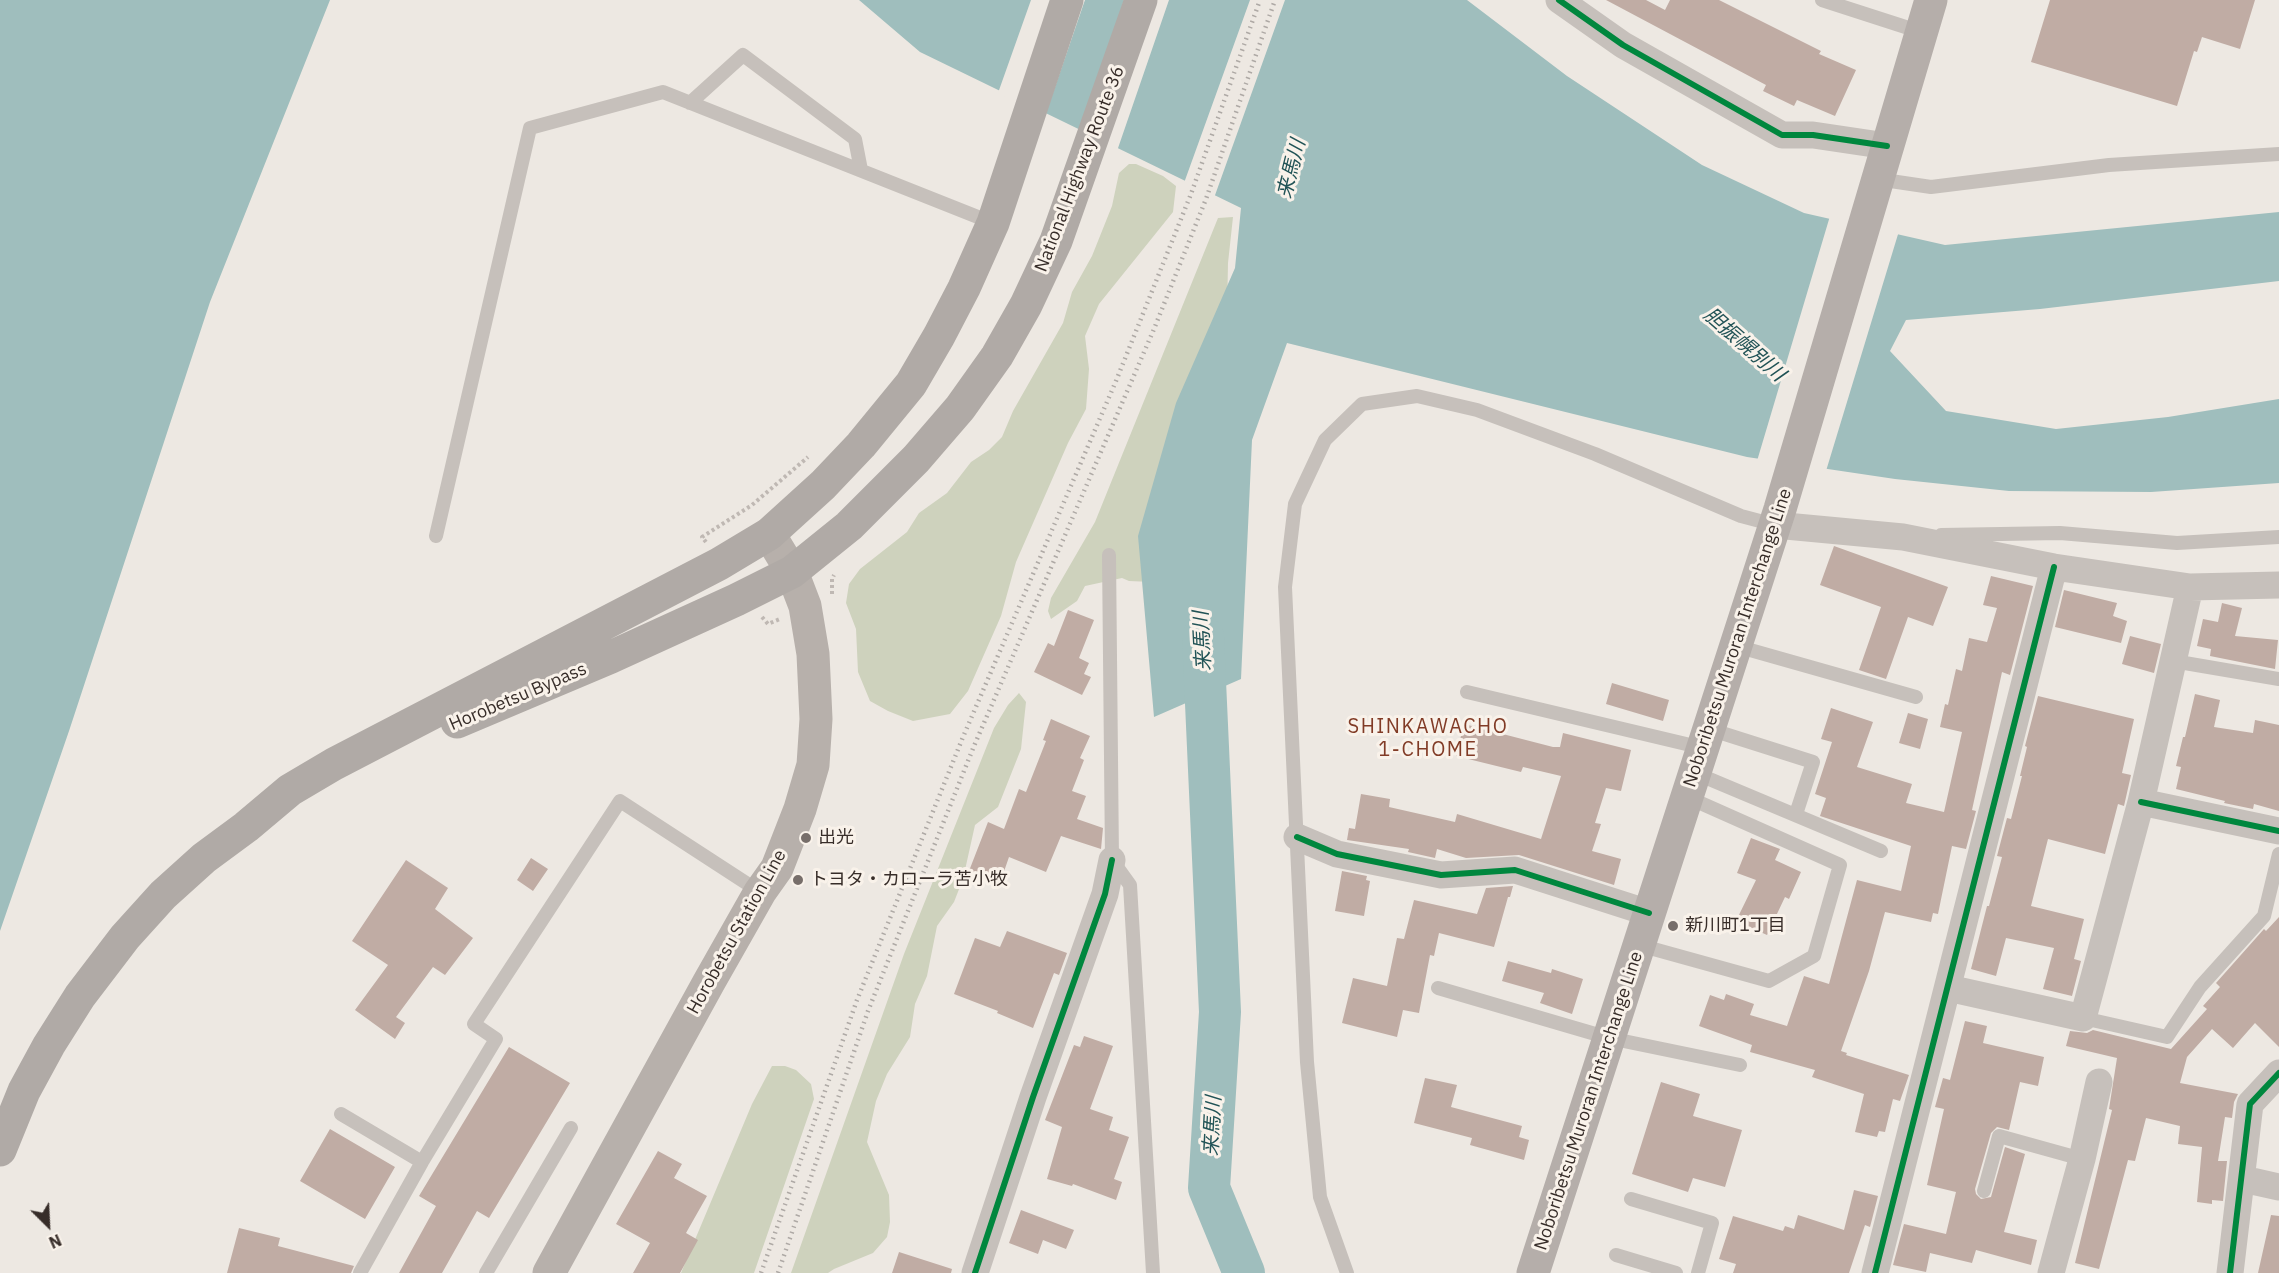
<!DOCTYPE html>
<meta charset="utf-8">
<style>
body{margin:0}
#map{position:relative;width:2279px;height:1273px;overflow:hidden;background:#ede8e2;font-family:"IBM Plex Sans",sans-serif}
canvas{display:block}
.north{position:absolute;left:18px;top:1195px;width:60px;height:60px;-webkit-text-stroke:4px #f9f2ea;paint-order:stroke;rotate:156deg;font-size:16px;font-weight:700;line-height:24px;text-align:center;color:#372d29}
.north::after{content:'';display:block;margin:auto;width:21px;height:27px;background:#372d29;clip-path:polygon(50% 0,100% 100%,50% 72%,0 100%)}
</style>
<div id="map">
<canvas width="2279" height="1273"></canvas>
<div class="north">N</div>
</div>
<script>
const c = document.querySelector('canvas').getContext('2d');
c.lineJoin = 'round';
function fill(path, color) { c.fillStyle = color; c.fill(path, 'evenodd'); }
const poly = rows => new Path2D(rows.map(r => 'M' + r).join(''));
function strokePath(path, color, width, dash) { c.strokeStyle = color; c.lineWidth = width; c.lineCap = dash ? 'butt' : 'round'; c.setLineDash(dash || []); c.stroke(path); }
function label(font, color, halo, rows, align = 'center') {
  c.font = font + ' "IBM Plex Sans","Noto Sans JP",sans-serif'; c.lineWidth = 6; c.setLineDash([]); c.textBaseline = 'middle'; c.strokeStyle = halo; c.fillStyle = color; for (const [text, x, y, turn = 0] of rows) {
    c.save(); c.translate(x, y); c.rotate((+turn || 0) * Math.PI / 180); c.textAlign = isNaN(turn) ? turn : align; if (halo) c.strokeText(text, 0, 0); c.fillText(text, 0, 0); c.restore();
  }
}
fill(poly([
 [1129,164,1136,164,1163,176,1176,186,1173,212,1099,304,1085,336,1089,369,1086,409,1068,443,1016,562,1001,616,968,691,950,714,913,721,888,711,870,701,858,672,856,629,846,603,849,584,860,569,907,532,919,513,947,493,971,462,989,450,1002,437,1013,411,1063,323,1072,292,1092,256,1112,206,1119,173],
 [1233,217,1228,263,1227,314,1152,582,1129,581,1122,578,1085,586,1077,601,1051,619,1048,611,1051,598,1095,522,1218,218],
 [1019,693,1026,702,1021,749,998,807,975,825,963,879,954,902,937,926,927,976,915,1004,910,1037,887,1074,876,1101,867,1142,889,1195,890,1222,887,1237,873,1253,834,1269,828,1273,791,1273,904,954,994,728,1008,705],
 [772,1066,785,1066,796,1070,811,1084,814,1099,754,1273,681,1273,752,1104]
]), '#ced2bd');
fill(poly([
 [0,0,330,0,210,302,69,731,0,931],
 [859,0,1467,0,1567,76,1702,165,1804,213,1945,245,2279,212,2279,281,2040,309,1906,320,1890,351,1946,411,2056,429,2168,417,2279,399,2279,483,2151,492,2009,491,1895,479,1747,457,1287,343,1252,440,1241,679,1154,717,1138,536,1176,403,1235,268,1241,208,920,52]
]), '#9fbebd');
fill(poly([
 [1031,0,1085,0,1045,116,998,93],
 [1124,0,1169,0,1117,151,1080,133],
 [1250,0,1285,0,1214,198,1184,183],
 [1830,216,1899,231,1826,471,1757,461]
]), '#ede8e2');
strokePath(poly([
 [1203,637,1220,1012,1209,1188,1244,1273]
]), '#9fbebd', 42);
fill(poly([
 [1606,0,1646,0,1665,10,1670,0,1719,0,1821,51,1819,54,1856,70,1835,116,1797,100,1794,106,1763,91,1766,85],
 [2050,0,2255,0,2240,49,2202,37,2197,52,2194,51,2177,106,2031,62],
 [1834,546,1948,587,1933,626,1908,617,1886,679,1859,670,1881,607,1820,585],
 [1991,576,2033,586,2010,675,2002,672,1972,810,1976,811,1966,849,1952,846,1938,914,1933,913,1931,922,1885,912,1869,971,1841,1051,1847,1053,1846,1055,1909,1075,1900,1101,1893,1099,1885,1132,1879,1131,1877,1137,1855,1132,1864,1094,1812,1077,1815,1070,1750,1052,1752,1045,1699,1026,1710,995,1724,1000,1726,994,1754,1004,1750,1015,1787,1026,1804,976,1829,984,1857,880,1901,891,1911,846,1820,816,1826,798,1815,794,1832,742,1821,739,1831,708,1873,722,1857,767,1912,784,1906,803,1944,812,1962,732,1940,727,1945,704,1948,705,1956,669,1962,671,1969,638,1987,642,1997,608,1983,605],
 [2064,590,2117,603,2113,616,2127,621,2121,643,2055,627],
 [2222,603,2242,608,2235,636,2278,640,2275,669,2210,656,2211,649,2197,646,2203,619,2218,622],
 [1068,610,1094,620,1079,658,1089,663,1084,674,1091,677,1082,695,1034,672,1048,643,1054,646],
 [2130,636,2161,644,2154,673,2122,664],
 [1612,683,1669,700,1663,721,1606,704],
 [2195,694,2220,700,2214,727,2253,733,2255,720,2279,725,2279,811,2254,804,2253,809,2224,803,2225,801,2176,789,2181,767,2176,766,2183,737,2185,737],
 [2038,696,2134,719,2122,773,2131,775,2124,806,2118,804,2105,854,2048,839,2031,906,2084,919,2074,959,2081,961,2072,996,2043,989,2054,948,2006,938,1996,976,1971,969,1987,906,1989,906,2002,857,1997,856,2007,818,2011,819,2022,776,2020,776,2027,747,2025,746],
 [1908,713,1928,719,1920,749,1899,743],
 [1051,719,1090,736,1080,758,1084,760,1072,791,1086,796,1077,819,1103,828,1101,849,1061,836,1046,872,1009,857,1000,883,969,871,988,822,1004,829,1019,789,1026,792,1046,741,1043,740],
 [1464,724,1553,747,1560,747,1563,733,1631,750,1621,791,1606,788,1595,823,1601,824,1592,851,1621,859,1614,885,1519,855,1466,858,1437,849,1435,858,1408,852,1409,849,1347,840,1349,828,1355,829,1361,794,1390,799,1389,807,1455,822,1457,814,1541,839,1561,776,1523,767,1521,772,1456,756],
 [1751,838,1780,849,1775,860,1801,872,1789,899,1785,897,1767,935,1736,921,1756,880,1737,873],
 [531,858,548,869,533,891,517,880],
 [406,860,448,888,435,909,473,938,445,975,433,967,396,1017,405,1023,395,1039,355,1010,388,965,352,941],
 [1342,871,1367,876,1366,880,1370,881,1364,916,1335,911],
 [1513,886,1510,897,1508,897,1494,947,1439,933,1434,956,1430,955,1419,1013,1403,1010,1397,1037,1342,1023,1353,978,1387,986,1397,938,1404,939,1414,900,1477,914,1486,888],
 [2279,917,2279,1047,2255,1023,2233,1048,2212,1029,2187,1057,2180,1083,2238,1094,2234,1102,2232,1118,2225,1117,2218,1161,2227,1161,2223,1201,2212,1200,2212,1204,2197,1202,2202,1147,2178,1144,2180,1126,2146,1118,2135,1161,2128,1160,2099,1269,2075,1263,2112,1110,2109,1109,2117,1058,2066,1046,2070,1031,2087,1033,2093,1030,2171,1049,2207,1009,2203,1006,2220,987,2216,983,2264,929,2266,931],
 [1007,931,1067,953,1059,975,1054,973,1033,1028,997,1013,998,1011,954,994,975,938,1000,947],
 [1508,961,1551,973,1552,969,1583,979,1572,1014,1540,1003,1544,993,1502,981],
 [1965,1021,1987,1026,1983,1043,2044,1057,2038,1086,2020,1082,2009,1130,1997,1127,1991,1133,1975,1189,1976,1194,1981,1199,1991,1197,2005,1147,2025,1154,2004,1232,2037,1240,2031,1265,1976,1250,1972,1263,1930,1253,1926,1272,1893,1265,1904,1224,1946,1234,1956,1192,1927,1185,1944,1109,1935,1107,1943,1078,1950,1080],
 [1084,1036,1113,1046,1090,1109,1113,1117,1109,1130,1129,1137,1114,1179,1122,1182,1116,1200,1073,1184,1072,1186,1047,1179,1062,1127,1045,1120,1074,1045,1080,1047],
 [509,1047,570,1083,489,1218,477,1211,442,1273,399,1273,436,1206,419,1196],
 [1425,1078,1457,1085,1451,1107,1522,1126,1519,1137,1529,1140,1524,1160,1470,1145,1472,1138,1414,1123],
 [1661,1082,1700,1094,1693,1116,1742,1130,1725,1187,1693,1178,1688,1192,1632,1174],
 [330,1129,395,1167,365,1219,300,1181],
 [658,1151,682,1164,674,1178,707,1196,686,1233,698,1240,680,1273,633,1273,650,1243,616,1224],
 [1854,1190,1878,1196,1870,1227,1865,1225,1849,1273,1733,1273,1736,1264,1719,1259,1733,1216,1783,1231,1785,1226,1794,1229,1798,1215,1844,1230],
 [1021,1210,1074,1230,1066,1249,1043,1240,1038,1254,1009,1243],
 [2271,1215,2279,1216,2279,1273,2258,1273],
 [239,1228,280,1238,278,1246,354,1266,351,1273,227,1273],
 [899,1252,952,1269,951,1273,892,1273]
]), '#c0aca4');
strokePath(poly([
 [706,542,702,537,752,505,808,457],
 [832,594,832,579,834,575],
 [762,617,768,624,780,619]
]), '#bfb8b3', 4, [3, 3]);
strokePath(poly([
 [1822,0,1921,32],
 [690,103,743,55,855,139,861,170],
 [1877,179,1931,187,2109,165,2279,154],
 [1941,535,2060,533,2177,543,2279,537],
 [436,536,530,128,663,92,993,223],
 [1109,555,1112,860,1130,885,1153,1273],
 [1736,646,1916,697],
 [2173,661,2279,679],
 [1467,692,1703,748],
 [1709,729,1813,762,1796,814],
 [1695,773,1881,851],
 [1639,945,1769,981,1814,956,1840,865,1687,797],
 [1438,988,1609,1038,1740,1065],
 [2083,1018,2167,1037,2200,987,2264,916,2279,854],
 [341,1114,422,1162],
 [1984,1191,1999,1136,2082,1159],
 [1631,1199,1712,1223,1698,1273],
 [1616,1255,1676,1273],
 [360,1273,422,1162,496,1039,474,1024,620,801,760,892],
 [486,1273,571,1128],
 [1347,1273,1320,1197,1307,1062,1285,587,1295,504,1325,440,1362,404,1417,396,1477,410,1595,454,1741,516,1775,525]
]), '#c6c0bb', 14);
strokePath(poly([
 [1559,0,1623,45,1782,135,1813,135,1887,146],
 [1775,525,1903,537,2054,567,2190,587,2279,585],
 [2141,802,2279,831],
 [1297,837,1337,854,1441,875,1515,870,1649,913],
 [1948,988,2083,1018,2141,802,2190,587],
 [2243,1179,2279,1187],
 [975,1273,1033,1097,1105,894,1112,860],
 [1875,1273,2054,567],
 [2051,1273,2082,1159,2099,1082],
 [2230,1273,2250,1104,2279,1073]
]), '#c6c0bb', 27);
strokePath(poly([
 [549,1273,709,982,760,892,777,868,800,809,813,765,816,719,813,654,805,606,792,572,769,534]
]), '#b7b0ab', 33);
strokePath(poly([
 [1533,1273,1780,509,1931,0]
]), '#b5aeaa', 33);
strokePath(poly([
 [457,722,611,657,736,600,792,572,849,526,916,459,960,408,997,356,1026,305,1056,241,1141,0],
 [0,1150,24,1091,49,1045,80,996,125,937,163,895,204,858,246,827,290,790,334,764,719,564,769,534,823,485,861,445,911,384,939,336,964,288,993,223,1067,0]
]), '#b0aaa6', 33);
strokePath(poly([
 [761,1273,857,1000,963,737,1116,381,1191,194,1260,0],
 [778,1273,868,1011,974,746,1154,329,1206,199,1275,0]
]), '#aea9a5', 4.5, [1.5, 4.5]);
strokePath(poly([
 [1559,0,1623,45,1782,135,1813,135,1887,146],
 [2141,802,2279,831],
 [1297,837,1337,854,1441,875,1515,870,1649,913],
 [975,1273,1033,1097,1105,894,1112,860],
 [1875,1273,2054,567],
 [2230,1273,2250,1104,2279,1073]
]), '#00873e', 6);
for (const [x, y, r, color] of [
 [806,838,6,"#776e6a"],
 [798,880,6,"#776e6a"],
 [1673,926,6,"#776e6a"]
]) { const dot = new Path2D(); dot.arc(x, y, r, 0, 2 * Math.PI); c.fillStyle = color; c.fill(dot); strokePath(dot, '#f9f2ea', 2); }
label('18px', '#372d29', '#f9f2ea', [
 ["National Highway Route 36",1080,169,-69],
 ["Noboribetsu Muroran Interchange Line",1738,638,-72],
 ["Horobetsu Bypass",518,697,-23],
 ["Horobetsu Station Line",737,932,-61],
 ["Noboribetsu Muroran Interchange Line",1589,1101,-72]
]);
label('18px', '#372d29', '#f9f2ea', [
 ["出光",818,838],
 ["トヨタ・カローラ苫小牧",810,880],
 ["新川町1丁目",1685,926]
], 'left');
label('italic 20px', '#215356', '#f9f2ea', [
 ["来馬川",1292,169,-76],
 ["胆振幌別川",1744,345,41],
 ["来馬川",1203,641,-93],
 ["来馬川",1213,1126,-87]
]);
c.letterSpacing = '1.5px';
label('20px', '#813b26', '#f9f2ea', [
 ["SHINKAWACHO",1428,727],
 ["1-CHOME",1428,750]
]);
c.letterSpacing = '0px';
</script>
